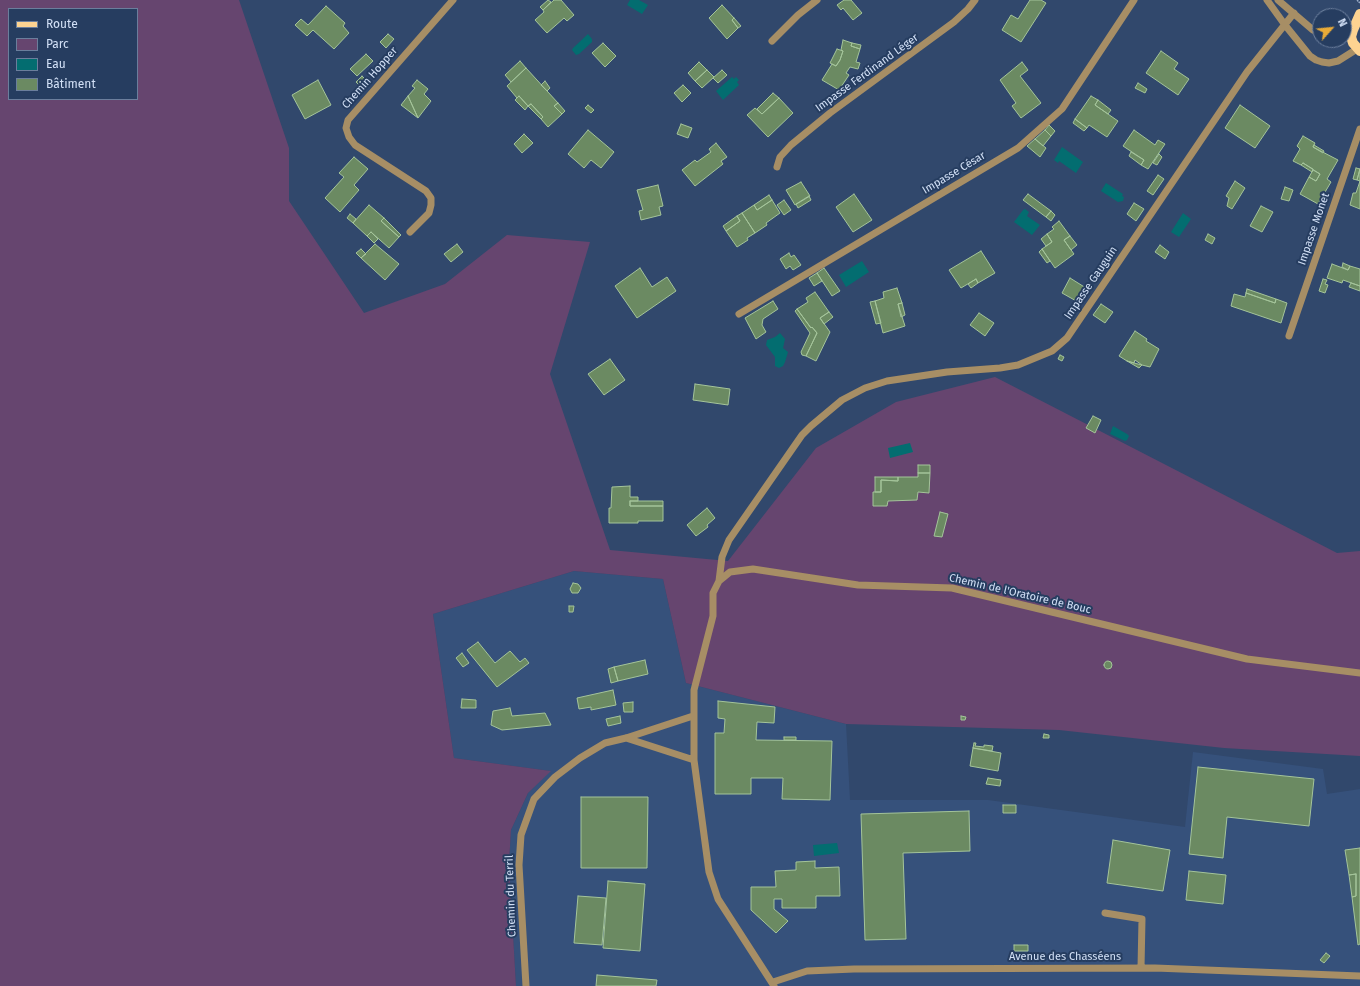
<!DOCTYPE html>
<meta charset="utf-8">
<style>
body{margin:0}
#map{position:relative;width:1360px;height:986px;overflow:hidden;background:#31486c;font-family:"Fira Sans",sans-serif}
canvas{display:block}
.legend{position:absolute;left:8px;top:8px;width:130px;height:92px;box-sizing:border-box;background:#263d60;border:1px solid #6b7e9c;margin:0;padding:5px 7px;list-style:none;font-size:12px;color:#d2e0f6}
.legend li{display:flex;align-items:center;gap:8px;height:20px}
.legend b{width:20px;border:1px solid #6b7e9c}
.north{position:absolute;left:1312px;top:8px;width:40px;height:40px;box-sizing:border-box;background:#263d60;border:1px solid #6b7e9c;border-radius:50%;rotate:63deg;font-size:11px;font-weight:700;line-height:16px;text-align:center;color:#d2e0f6}
.north::after{content:'';display:block;margin:auto;width:14px;height:18px;background:#e9ab38;clip-path:polygon(50% 0,100% 100%,50% 72%,0 100%)}
</style>
<div id="map">
<canvas width="1360" height="986"></canvas>
<ul class="legend">
<li><b style="height:5px;background:#fdd391"></b>Route</li>
<li><b style="height:11px;background:#66456f"></b>Parc</li>
<li><b style="height:11px;background:#036d70"></b>Eau</li>
<li><b style="height:11px;background:#6b8a62"></b>Bâtiment</li>
</ul>
<div class="north">N</div>
</div>
<script>
const c = document.querySelector('canvas').getContext('2d');
c.lineJoin = 'round';
function fill(path, color) { c.fillStyle = color; c.fill(path, 'evenodd'); }
const poly = rows => new Path2D(rows.map(r => 'M' + r).join(''));
function strokePath(path, color, width, dash) { c.strokeStyle = color; c.lineWidth = width; c.lineCap = dash ? 'butt' : 'round'; c.setLineDash(dash || []); c.stroke(path); }
function label(font, color, halo, rows, align = 'center') {
  c.font = font + ' "Fira Sans",sans-serif'; c.lineWidth = 4; c.setLineDash([]); c.textBaseline = 'middle'; c.strokeStyle = halo; c.fillStyle = color; for (const [text, x, y, turn = 0] of rows) {
    c.save(); c.translate(x, y); c.rotate((+turn || 0) * Math.PI / 180); c.textAlign = isNaN(turn) ? turn : align; if (halo) c.strokeText(text, 0, 0); c.fillText(text, 0, 0); c.restore();
  }
}
fill(poly([
 [574,571,663,579,686,683,846,724,850,800,988,800,1185,827,1193,752,1323,769,1327,794,1360,789,1360,986,516,986,509,863,511,830,528,793,550,771,454,758,433,614]
]), '#36517b');
fill(poly([
 [0,0,239,0,289,148,289,201,364,313,445,284,507,235,590,242,550,374,610,550,728,561,816,448,896,402,995,377,1337,553,1360,551,1360,756,1224,748,1059,730,846,724,686,683,663,579,574,571,433,614,454,758,551,771,528,793,511,830,509,863,516,986,0,986],
 [9,9,137,9,137,99,9,99]
]), '#66456f');
fill(poly([
 [630,0,639,0,648,5,642,14,627,5],
 [588,34,592,39,592,42,579,54,576,55,572,50,573,48],
 [732,77,734,79,736,77,739,80,737,82,739,85,723,100,716,91],
 [1062,147,1083,162,1076,173,1059,161,1058,163,1054,160],
 [1106,183,1123,194,1122,196,1124,197,1123,201,1118,202,1101,191],
 [1025,209,1029,212,1027,216,1040,225,1032,235,1014,222,1023,210],
 [1183,213,1191,219,1179,237,1171,232],
 [862,261,869,272,846,287,839,275],
 [780,333,785,339,783,348,788,352,785,362,783,366,779,368,775,366,775,357,766,345,767,340,775,337],
 [1113,426,1127,434,1129,436,1127,440,1125,441,1110,434],
 [910,443,913,452,890,458,888,448],
 [837,843,839,853,814,856,813,845]
]), '#036d70');
const building = poly([
 [548,0,551,2,543,10,540,7,548,0],
 [554,0,561,0,574,15,567,21,564,18,547,33,535,20,544,12,543,10,554,0],
 [844,0,851,0,862,13,853,20,843,8,841,10,837,5,844,0],
 [1030,0,1041,0,1046,3,1021,42,1002,30,1011,15,1018,19,1030,0],
 [722,5,734,18,732,20,738,28,727,39,709,18,722,5],
 [326,6,345,23,343,26,349,33,334,49,313,30,307,36,295,25,301,19,308,25,326,6],
 [734,18,741,26,738,28,732,20,734,18],
 [388,34,394,39,386,48,380,42,388,34],
 [843,40,852,43,851,46,860,49,856,62,860,63,858,69,850,67,846,73,849,75,839,90,822,80,832,64,836,66,840,60,843,51,841,50,843,40],
 [603,43,616,56,605,67,592,53,603,43],
 [852,43,861,45,860,49,851,46,852,43],
 [837,49,843,51,840,60,836,66,830,63,837,49],
 [1161,51,1178,63,1174,69,1189,79,1178,95,1146,73,1161,51],
 [366,54,373,61,357,76,350,69,366,54],
 [520,61,526,68,511,82,505,75,520,61],
 [699,62,707,70,695,81,688,73,699,62],
 [1022,62,1028,70,1020,76,1041,103,1021,118,1012,106,1016,103,1000,80,1022,62],
 [526,68,558,103,554,106,562,114,548,127,541,119,543,117,531,104,528,106,519,96,517,98,507,86,526,68],
 [707,70,714,77,702,88,695,81,707,70],
 [722,70,727,75,718,83,713,78,722,70],
 [362,76,370,84,364,90,356,82,362,76],
 [318,80,331,105,305,119,292,95,318,80],
 [417,80,428,89,424,94,431,101,418,118,408,96,415,88,412,86,417,80],
 [545,81,550,88,547,91,541,85,545,81],
 [1138,83,1147,89,1145,93,1135,88,1138,83],
 [683,85,691,93,682,102,674,93,683,85],
 [773,93,779,98,762,114,757,109,773,93],
 [408,96,418,118,401,105,408,96],
 [519,96,528,106,525,110,515,100,519,96],
 [1091,96,1098,100,1095,105,1118,121,1107,137,1089,125,1087,128,1075,119,1091,96],
 [779,98,793,113,768,137,747,115,755,108,762,114,779,98],
 [1098,100,1111,110,1108,114,1095,105,1098,100],
 [558,103,565,111,562,114,554,106,558,103],
 [531,104,543,117,541,119,528,106,531,104],
 [588,105,594,110,591,113,585,108,588,105],
 [1240,105,1270,126,1255,148,1225,128,1240,105],
 [1075,119,1087,128,1084,131,1073,123,1075,119],
 [681,124,692,128,688,138,677,134,681,124],
 [1049,125,1055,131,1051,136,1045,130,1049,125],
 [588,130,614,152,601,168,591,160,584,168,568,154,588,130],
 [1045,130,1051,136,1043,146,1035,139,1045,130],
 [1134,130,1155,145,1158,140,1165,144,1148,169,1141,165,1144,160,1123,146,1134,130],
 [524,134,533,143,522,153,514,144,524,134],
 [1303,136,1315,143,1313,147,1338,160,1327,179,1331,182,1318,204,1300,194,1309,177,1316,181,1320,174,1303,163,1301,165,1293,161,1300,149,1297,146,1303,136],
 [1035,139,1046,148,1040,157,1027,146,1035,139],
 [716,143,727,157,721,161,723,164,695,186,682,170,695,160,697,162,711,152,709,149,716,143],
 [1314,145,1324,151,1323,153,1313,147,1314,145],
 [1131,152,1144,160,1141,165,1129,156,1131,152],
 [1159,154,1162,157,1157,165,1153,163,1159,154],
 [354,157,368,169,354,185,359,190,340,212,325,198,344,177,339,173,354,157],
 [1303,163,1313,169,1312,172,1301,165,1303,163],
 [1356,168,1360,169,1357,180,1353,179,1356,168],
 [1360,169,1360,209,1350,205,1353,193,1356,193,1360,181,1357,180,1360,169],
 [1313,170,1320,174,1316,181,1309,177,1313,170],
 [1158,175,1164,179,1153,195,1147,191,1158,175],
 [1235,181,1245,188,1232,209,1227,206,1229,198,1226,196,1235,181],
 [801,182,810,196,795,205,786,190,801,182],
 [658,185,663,206,659,207,661,215,641,220,639,211,643,210,637,190,658,185],
 [1285,187,1293,190,1289,201,1281,199,1285,187],
 [854,194,872,220,853,232,836,207,854,194],
 [1028,194,1051,211,1046,217,1023,200,1028,194],
 [769,195,772,200,757,210,754,205,769,195],
 [809,196,811,200,798,208,796,204,809,196],
 [772,200,780,213,766,223,767,225,755,233,742,213,754,205,757,210,772,200],
 [784,200,791,210,784,215,777,205,784,200],
 [1134,203,1144,209,1136,221,1127,214,1134,203],
 [369,205,384,218,381,221,399,237,389,248,371,232,367,236,353,223,369,205],
 [1261,206,1273,212,1262,232,1250,226,1261,206],
 [1051,211,1055,215,1051,221,1046,217,1051,211],
 [742,213,755,233,747,238,748,240,737,247,726,231,740,221,737,216,742,213],
 [350,214,356,219,353,223,347,218,350,214],
 [737,216,740,221,726,231,723,226,737,216],
 [384,218,401,235,399,237,381,221,384,218],
 [1059,221,1070,236,1064,240,1074,254,1055,268,1042,249,1052,242,1047,234,1054,229,1052,227,1059,221],
 [371,232,378,239,374,243,367,236,371,232],
 [1047,234,1052,242,1046,246,1041,239,1047,234],
 [1208,234,1215,238,1212,244,1205,240,1208,234],
 [1070,236,1077,245,1071,250,1064,240,1070,236],
 [375,244,399,264,385,280,361,258,375,244],
 [457,244,463,252,451,262,444,254,457,244],
 [1160,245,1169,252,1165,259,1155,252,1160,245],
 [361,249,366,254,361,258,356,253,361,249],
 [1042,249,1050,261,1047,263,1039,252,1042,249],
 [981,251,995,273,978,283,976,279,961,288,949,270,981,251],
 [789,253,791,257,794,255,801,265,793,270,790,266,786,269,780,259,789,253],
 [1343,263,1350,266,1348,270,1342,267,1343,263],
 [1332,264,1348,270,1350,266,1360,269,1360,286,1343,280,1342,283,1327,278,1332,264],
 [640,268,652,287,667,277,676,291,637,318,615,286,640,268],
 [824,268,840,291,832,296,817,273,824,268],
 [817,273,822,281,814,286,809,278,817,273],
 [1070,278,1086,288,1078,302,1062,293,1070,278],
 [976,279,978,283,971,288,968,284,976,279],
 [1323,279,1327,280,1325,284,1328,285,1325,293,1319,291,1323,279],
 [1351,283,1360,286,1360,291,1349,287,1351,283],
 [897,288,902,303,898,304,905,326,883,333,875,301,884,298,883,292,897,288],
 [1247,289,1276,299,1275,303,1246,293,1247,289],
 [815,292,829,312,820,318,830,332,816,361,806,356,817,333,812,327,811,328,797,309,808,302,806,298,815,292],
 [1246,293,1275,303,1276,299,1287,303,1281,323,1231,306,1234,294,1245,297,1246,293],
 [773,301,778,309,763,319,762,325,766,332,756,339,745,318,773,301],
 [875,301,881,323,876,324,870,302,875,301],
 [902,303,905,315,901,317,898,304,902,303],
 [1101,304,1113,312,1105,323,1093,315,1101,304],
 [797,309,811,328,812,327,817,333,806,356,802,355,801,352,810,333,795,311,797,309],
 [829,312,833,317,824,324,820,318,829,312],
 [979,313,994,323,985,336,970,325,979,313],
 [1135,331,1147,339,1146,341,1159,349,1150,367,1142,365,1135,360,1134,363,1127,361,1119,356,1135,331],
 [1060,355,1064,357,1062,361,1058,359,1060,355],
 [610,359,625,380,604,395,588,374,610,359],
 [1127,361,1134,363,1142,365,1139,368,1127,361],
 [695,384,730,389,728,405,693,400,695,384],
 [1093,416,1101,420,1095,433,1086,428,1093,416],
 [918,465,930,465,930,473,918,473,918,465],
 [918,473,930,473,929,493,918,492,917,500,888,501,887,506,873,506,873,492,881,492,881,480,898,481,898,477,918,477,918,473],
 [875,477,898,477,898,481,881,480,881,492,875,492,875,477],
 [630,486,630,497,638,497,638,501,630,501,630,506,663,506,663,521,638,521,638,523,609,523,609,508,611,508,612,487,630,486],
 [630,501,663,501,663,506,630,506,630,501],
 [707,508,715,518,707,525,708,527,696,536,687,525,707,508],
 [940,512,948,514,942,537,934,536,940,512],
 [573,583,578,584,581,588,578,593,572,593,570,589,573,583],
 [569,606,574,606,573,612,569,612,569,606],
 [478,642,495,663,510,651,520,662,525,658,529,663,497,687,467,650,478,642],
 [462,653,469,663,463,667,456,658,462,653],
 [645,660,648,674,618,681,614,667,645,660],
 '1104 665a4 4 0 1 1 8 0a4 4 0 1 1-8 0Z',
 [614,667,618,681,611,683,608,669,614,667],
 [613,690,616,705,591,710,591,707,579,709,577,698,613,690],
 [462,699,476,700,476,708,461,708,462,699],
 [718,701,775,707,774,723,757,722,756,740,832,741,830,800,782,799,783,778,751,778,751,794,715,794,715,733,724,733,725,719,718,718,718,701],
 [633,702,633,712,624,712,623,703,633,702],
 [510,708,512,716,545,713,551,725,502,730,491,725,493,711,510,708],
 [620,716,621,723,608,726,606,719,620,716],
 [961,716,966,717,965,720,961,720,961,716],
 [1044,734,1049,735,1049,738,1043,738,1044,734],
 [784,737,796,737,796,740,784,740,784,737],
 [974,743,976,743,975,746,984,747,984,745,993,746,992,751,973,748,974,743],
 [973,748,1001,753,998,771,970,766,973,748],
 [1198,767,1314,779,1309,826,1227,817,1223,858,1189,854,1198,767],
 [988,778,1001,780,1000,786,986,784,988,778],
 [581,797,648,797,647,868,581,868,581,797],
 [1003,805,1016,805,1016,813,1003,813,1003,805],
 [969,811,970,851,903,853,906,939,865,940,861,814,969,811],
 [1113,840,1170,850,1163,891,1107,883,1113,840],
 [1360,848,1360,944,1358,945,1352,897,1356,896,1356,874,1349,875,1345,850,1360,848],
 [815,861,815,868,839,867,840,896,816,896,816,908,782,908,782,899,774,899,774,909,788,921,776,933,751,910,751,887,776,887,775,871,796,870,796,862,815,861],
 [1189,871,1226,875,1223,904,1186,900,1189,871],
 [1356,874,1356,896,1352,897,1349,875,1356,874],
 [608,881,645,884,640,951,603,948,608,881],
 [578,896,606,898,602,945,574,943,578,896],
 [1014,945,1028,945,1028,951,1014,951,1014,945],
 [1326,953,1330,956,1324,963,1320,960,1326,953],
 [597,975,657,980,656,986,596,986,597,975]
]);
fill(building, '#6b8a62');
strokePath(building, '#a4c49a', 1);
strokePath(poly([
 [1267,0,1285,25,1310,56,1316,60,1322,62,1329,63,1338,61,1357,49],
 [1278,0,1313,30,1320,33],
 [772,41,798,15,817,0],
 [777,167,780,157,791,145,830,113,954,22,968,9,975,0],
 [410,232,429,213,431,205,431,198,426,191,355,145,349,137,346,128,348,120,453,0],
 [739,314,1018,148,1062,109,1134,0],
 [1289,336,1360,129],
 [719,581,722,557,729,540,802,435,811,426,842,400,865,388,887,381,947,372,1000,368,1018,365,1052,351,1067,338,1247,72,1294,13],
 [626,738,694,760],
 [1105,913,1142,919,1141,968],
 [773,982,807,971,854,969,1155,968,1360,976],
 [526,986,519,865,521,835,534,799,555,777,580,758,605,743,626,738,693,716],
 [774,986,718,899,709,872,694,760,694,690,713,616,713,593,719,581,730,572,753,569,858,585,952,588,1247,659,1360,673]
]), '#a78e65', 7);
strokePath(poly([
 [1360,14,1353,30,1351,37,1353,43,1360,51]
]), '#fdd391', 10);
const rail = poly([
 [1359,0,1360,1]
]);
strokePath(rail, '#9aabc6', 4.5);
strokePath(rail, '#263d60', 3, [9]);
label('11px', '#d2e0f6', '#263d60', [
 ["Impasse Ferdinand Léger",867,73,-36],
 ["Chemin Hopper",370,78,-49],
 ["Impasse César",954,173,-31],
 ["Impasse Monet",1314,229,-71],
 ["Impasse Gauguin",1091,283,-56],
 ["Chemin de l'Oratoire de Bouc",1020,594,13],
 ["Chemin du Terril",511,896,-92],
 ["Avenue des Chasséens",1065,957]
]);
</script>
